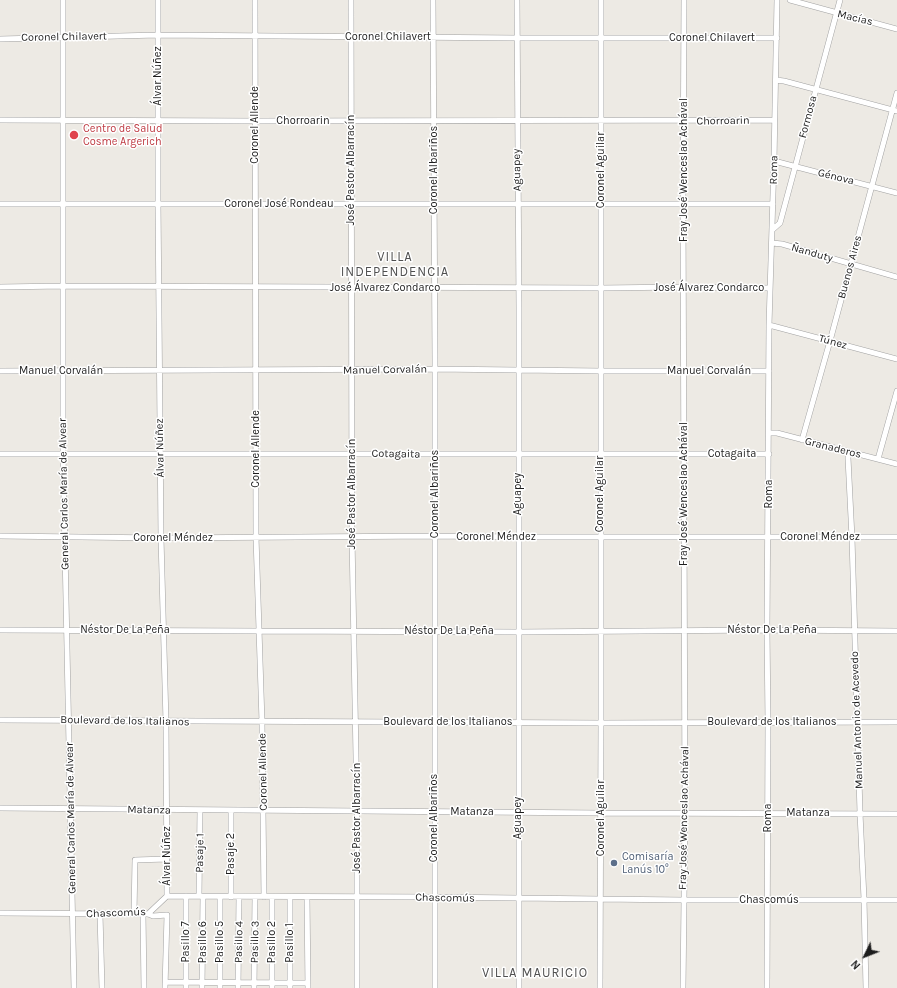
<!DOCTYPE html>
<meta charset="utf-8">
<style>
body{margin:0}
#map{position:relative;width:897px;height:988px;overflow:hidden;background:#edeae4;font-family:Karla,sans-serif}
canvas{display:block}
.north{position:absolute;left:845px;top:936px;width:40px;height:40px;-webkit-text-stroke:3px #fff;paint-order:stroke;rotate:227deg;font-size:11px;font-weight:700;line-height:16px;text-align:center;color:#1d1d1d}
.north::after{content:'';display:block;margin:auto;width:14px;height:18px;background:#1d1d1d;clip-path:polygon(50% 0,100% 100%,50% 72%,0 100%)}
</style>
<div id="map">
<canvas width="897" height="988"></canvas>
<div class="north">N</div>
</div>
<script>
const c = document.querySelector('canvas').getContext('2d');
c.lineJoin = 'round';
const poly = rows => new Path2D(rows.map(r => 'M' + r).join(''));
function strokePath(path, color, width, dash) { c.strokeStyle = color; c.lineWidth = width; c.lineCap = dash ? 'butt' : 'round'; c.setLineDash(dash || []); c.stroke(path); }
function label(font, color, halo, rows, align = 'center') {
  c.font = font + ' Karla,sans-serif'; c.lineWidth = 3; c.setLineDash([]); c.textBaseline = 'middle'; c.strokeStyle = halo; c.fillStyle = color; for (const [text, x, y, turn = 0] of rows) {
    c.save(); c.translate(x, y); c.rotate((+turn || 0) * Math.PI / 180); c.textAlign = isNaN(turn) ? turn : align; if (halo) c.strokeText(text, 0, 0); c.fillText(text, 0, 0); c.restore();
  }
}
const minor = poly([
 [63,0,63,453,74,988],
 [158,0,158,203,161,538,166,722,167,896],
 [255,0,256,537,262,722,264,897],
 [351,0,352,537,357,811,357,988],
 [433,0,435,360,435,988],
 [517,0,519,307,519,988],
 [790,0,897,29],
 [0,39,158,35,517,38,777,38],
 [776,80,784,81,897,111],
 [0,120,255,121,775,120],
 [774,161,897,193],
 [0,204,773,204],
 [772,230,780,223,840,0],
 [772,243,782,244,897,277],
 [0,287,63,286,601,288,683,287,770,288],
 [769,325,897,359],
 [0,371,434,369,601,371,769,371],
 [769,433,777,433,897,464],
 [802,440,830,341,897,93],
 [849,452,848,458,852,538,860,813,864,899,866,988],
 [0,454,769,454],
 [878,459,897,391],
 [0,536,161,538,435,536,518,537,897,537],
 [0,630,518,632,767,630,897,631],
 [0,720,601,723,897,722],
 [0,808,601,813,897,814],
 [231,811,231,897],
 [186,896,186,988],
 [199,896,200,810],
 [290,897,290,988],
 [307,897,308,988],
 [0,913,148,914,153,916,167,915,165,988],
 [100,914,102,988],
 [134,914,135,860,167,859],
 [143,914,144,988],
 [148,914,167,896,434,897,683,900,897,900],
 [165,982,308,983],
 [202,988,203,896],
 [220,988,220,897],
 [238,988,239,897],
 [254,988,255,897],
 [272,988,272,897],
 [600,988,601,723,601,0],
 [683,988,685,813,683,204,684,0],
 [767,988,768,722,767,630,769,325,774,161,777,0]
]);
strokePath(minor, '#a1a1a1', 6);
strokePath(minor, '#fff', 5);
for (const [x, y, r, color] of [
 [74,135,5,"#e0444e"],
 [614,863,4,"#5c6f8a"]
]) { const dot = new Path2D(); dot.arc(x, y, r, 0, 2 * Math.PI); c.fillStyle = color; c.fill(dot); strokePath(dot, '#fff', 1.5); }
label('11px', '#1d1d1d', '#fff', [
 ["Macías",855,18,14],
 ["Coronel Chilavert",64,37,-1],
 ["Coronel Chilavert",388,37],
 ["Coronel Chilavert",712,38],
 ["Álvar Núñez",158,76,-90],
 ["Formosa",808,117,-75],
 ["Chorroarin",303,121],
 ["Chorroarin",723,121,-1],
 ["Coronel Allende",255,125,-90],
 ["José Pastor Albarracín",351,170,-90],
 ["Coronel Albariños",434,170,-90],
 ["Aguapey",517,170,-91],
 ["Coronel Aguilar",601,170,-90],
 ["Fray José Wenceslao Achával",684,170,-90],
 ["Roma",774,170,-89],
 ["Génova",836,177,14],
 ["Coronel José Rondeau",279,204],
 ["Ñanduty",812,253,16],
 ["Buenos Aires",850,267,-75],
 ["José Álvarez Condarco",385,288],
 ["José Álvarez Condarco",709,288],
 ["Túnez",833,342,15],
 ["Manuel Corvalán",385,370,-1],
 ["Manuel Corvalán",61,371],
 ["Manuel Corvalán",709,371],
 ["Álvar Núñez",160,448,-91],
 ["Granaderos",833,448,14],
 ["Coronel Allende",256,449,-90],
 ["Cotagaita",396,454,1],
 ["Cotagaita",732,454],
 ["General Carlos María de Alvear",64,494,-91],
 ["José Pastor Albarracín",352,494,-90],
 ["Coronel Albariños",435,494,-90],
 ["Aguapey",518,494,-90],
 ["Coronel Aguilar",600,494,-90],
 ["Fray José Wenceslao Achával",684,494,-90],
 ["Roma",769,494,-90],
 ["Coronel Méndez",496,537],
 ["Coronel Méndez",820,537],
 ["Coronel Méndez",173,538],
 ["Néstor De La Peña",125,630],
 ["Néstor De La Peña",772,630],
 ["Néstor De La Peña",449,631],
 ["Manuel Antonio de Acevedo",857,720,-92],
 ["Boulevard de los Italianos",125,721,1],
 ["Boulevard de los Italianos",448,722],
 ["Boulevard de los Italianos",772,722],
 ["Coronel Allende",263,772,-91],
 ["Matanza",149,810,1],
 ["Matanza",472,812],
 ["Matanza",808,813],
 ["General Carlos María de Alvear",71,818,-91],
 ["José Pastor Albarracín",357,818,-90],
 ["Coronel Albariños",434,818,-90],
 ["Aguapey",518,818,-90],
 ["Coronel Aguilar",601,818,-90],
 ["Fray José Wenceslao Achával",684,818,-89],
 ["Roma",768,818,-90],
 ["Pasaje 1",200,853,-89],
 ["Pasaje 2",231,854,-90],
 ["Álvar Núñez",167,856,-90],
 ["Chascomús",445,898,1],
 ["Chascomús",769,900],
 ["Chascomús",116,913,-2],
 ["Pasillo 7",186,942,-90],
 ["Pasillo 6",203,942,-90],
 ["Pasillo 5",220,942,-90],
 ["Pasillo 4",239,942,-89],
 ["Pasillo 3",255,942,-89],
 ["Pasillo 2",272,942,-90],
 ["Pasillo 1",290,943,-90]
]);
label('11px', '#be3a42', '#fff', [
 ["Centro de Salud",83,129],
 ["Cosme Argerich",83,142]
], 'left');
label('11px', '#4e5e75', '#fff', [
 ["Comisaría",622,857],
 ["Lanús 10°",622,870]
], 'left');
c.letterSpacing = '1px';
label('13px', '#505050', '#fff', [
 ["VILLA",395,257],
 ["INDEPENDENCIA",395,272],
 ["VILLA MAURICIO",535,973]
]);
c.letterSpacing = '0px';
</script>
